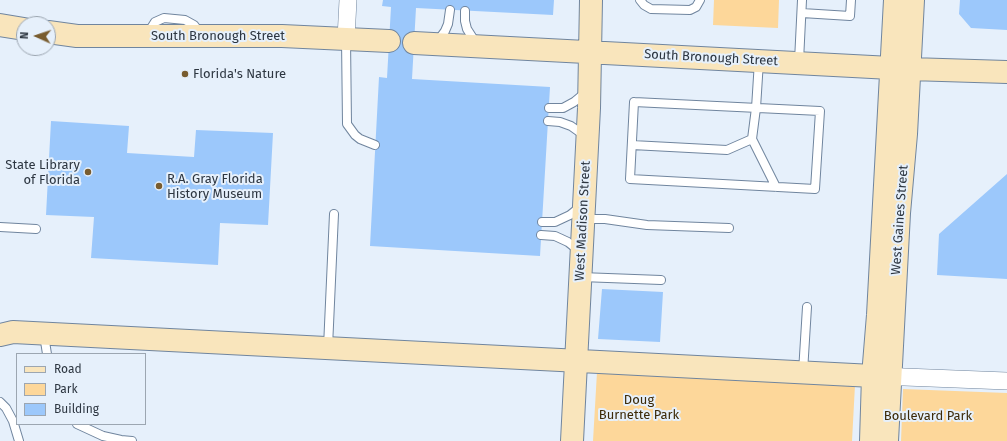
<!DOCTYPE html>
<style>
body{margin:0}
#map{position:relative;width:1007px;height:441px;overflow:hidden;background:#e6f0fb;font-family:"Fira Sans",sans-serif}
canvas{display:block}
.legend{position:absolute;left:16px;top:353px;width:130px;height:72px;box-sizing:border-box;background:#e6f0fb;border:1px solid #9ca6b1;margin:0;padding:5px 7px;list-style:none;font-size:12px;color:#2d3641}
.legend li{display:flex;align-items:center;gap:8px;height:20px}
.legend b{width:20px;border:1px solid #9ca6b1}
.north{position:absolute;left:16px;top:16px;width:40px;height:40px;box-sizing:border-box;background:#e6f0fb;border:1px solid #9ca6b1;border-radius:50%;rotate:273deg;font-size:11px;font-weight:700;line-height:16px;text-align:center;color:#2d3641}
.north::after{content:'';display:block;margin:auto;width:14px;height:18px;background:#785c2f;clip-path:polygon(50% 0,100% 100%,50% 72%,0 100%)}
</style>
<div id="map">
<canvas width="1007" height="441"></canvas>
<ul class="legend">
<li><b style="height:5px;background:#f9e5bc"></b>Road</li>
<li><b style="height:11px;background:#fdd79a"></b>Park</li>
<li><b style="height:11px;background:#9cc8fb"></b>Building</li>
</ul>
<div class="north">N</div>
</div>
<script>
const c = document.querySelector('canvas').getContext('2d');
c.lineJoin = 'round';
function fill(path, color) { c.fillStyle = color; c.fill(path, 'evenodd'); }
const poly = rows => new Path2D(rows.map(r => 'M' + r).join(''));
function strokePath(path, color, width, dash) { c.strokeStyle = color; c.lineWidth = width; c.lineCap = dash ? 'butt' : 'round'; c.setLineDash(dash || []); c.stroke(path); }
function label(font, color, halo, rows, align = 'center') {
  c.font = font + ' "Fira Sans",sans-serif'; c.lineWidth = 4; c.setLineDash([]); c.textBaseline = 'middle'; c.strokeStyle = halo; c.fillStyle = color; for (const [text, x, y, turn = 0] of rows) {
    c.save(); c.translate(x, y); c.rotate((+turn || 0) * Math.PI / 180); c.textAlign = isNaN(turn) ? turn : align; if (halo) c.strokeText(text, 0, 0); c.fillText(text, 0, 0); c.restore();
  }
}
fill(poly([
 [714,0,779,0,778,28,713,25],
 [597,372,855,385,852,441,593,441],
 [903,389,1007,393,1007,441,901,441]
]), '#fdd79a');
fill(poly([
 [383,0,554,0,553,15,416,8,412,79,550,87,540,256,370,246,379,77,387,78,391,7,382,6],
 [960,0,1007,0,1007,30,971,28,959,14],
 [51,121,129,126,127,153,194,157,196,130,273,133,268,225,220,223,218,265,91,258,94,217,46,215],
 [1007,174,1007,279,937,275,939,234],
 [602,289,663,292,660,342,598,339]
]), '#9cc8fb');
const lane = poly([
 [640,0,644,5,651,9,690,10,696,7,700,0],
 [465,11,465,21,467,29,476,43],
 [802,13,850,16,851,0],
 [148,33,155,22,164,18,185,20,194,25,200,33],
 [346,39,347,124,355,135,360,139,375,145],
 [437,42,445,31,448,24,450,10],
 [799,61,802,0],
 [634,102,820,111,815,189,630,179,634,102],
 [549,108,563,108,574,102,586,92],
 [548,121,560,122,571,126,585,136],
 [752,139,776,187],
 [632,145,727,150,752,139,756,108,759,61],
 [584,219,605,219,647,225,729,228],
 [542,222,555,222,570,215,580,207],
 [0,227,36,229],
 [541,235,555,236,568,242,578,250],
 [581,277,661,280],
 [44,335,47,354],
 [328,347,334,214],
 [803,372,807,307],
 [0,402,6,408,13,421,19,441],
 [77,424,103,436,121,440,132,441]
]);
const street = poly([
 [346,39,348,0],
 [879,376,1007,381]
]);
const secondary = poly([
 [0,25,24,29],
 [48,32,77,36,282,36,389,41],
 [414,43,910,69,1007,72],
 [0,335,13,332,873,376],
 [572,441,589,108,591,0],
 [871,441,873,376,878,315,895,0],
 [887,441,899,213,906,134,913,0]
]);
strokePath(lane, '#70859e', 10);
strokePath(street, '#70859e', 18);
strokePath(secondary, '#70859e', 24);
strokePath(lane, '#fff', 8);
strokePath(street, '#fff', 17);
strokePath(secondary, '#f9e5bc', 22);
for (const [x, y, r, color] of [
 [185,74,4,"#785c2f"],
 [88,172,4,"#785c2f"],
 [159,186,4,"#785c2f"]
]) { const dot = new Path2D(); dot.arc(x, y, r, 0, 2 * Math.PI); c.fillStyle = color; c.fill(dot); strokePath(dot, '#e6f0fb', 1.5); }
label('13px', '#2d3641', '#e6f0fb', [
 ["South Bronough Street",218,36],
 ["South Bronough Street",711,58,3],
 ["West Gaines Street",900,220,-86],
 ["West Madison Street",583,221,-87]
]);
label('13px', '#2d3641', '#e6f0fb', [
 ["Florida's Nature",193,74],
 ["State Library",80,165,"right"],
 ["of Florida",80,180,"right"],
 ["R.A. Gray Florida",167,179],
 ["History Museum",167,194]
], 'left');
label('13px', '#3d2a08', '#e6f0fb', [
 ["Doug",639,400],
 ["Burnette Park",639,415],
 ["Boulevard Park",928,416]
]);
</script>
